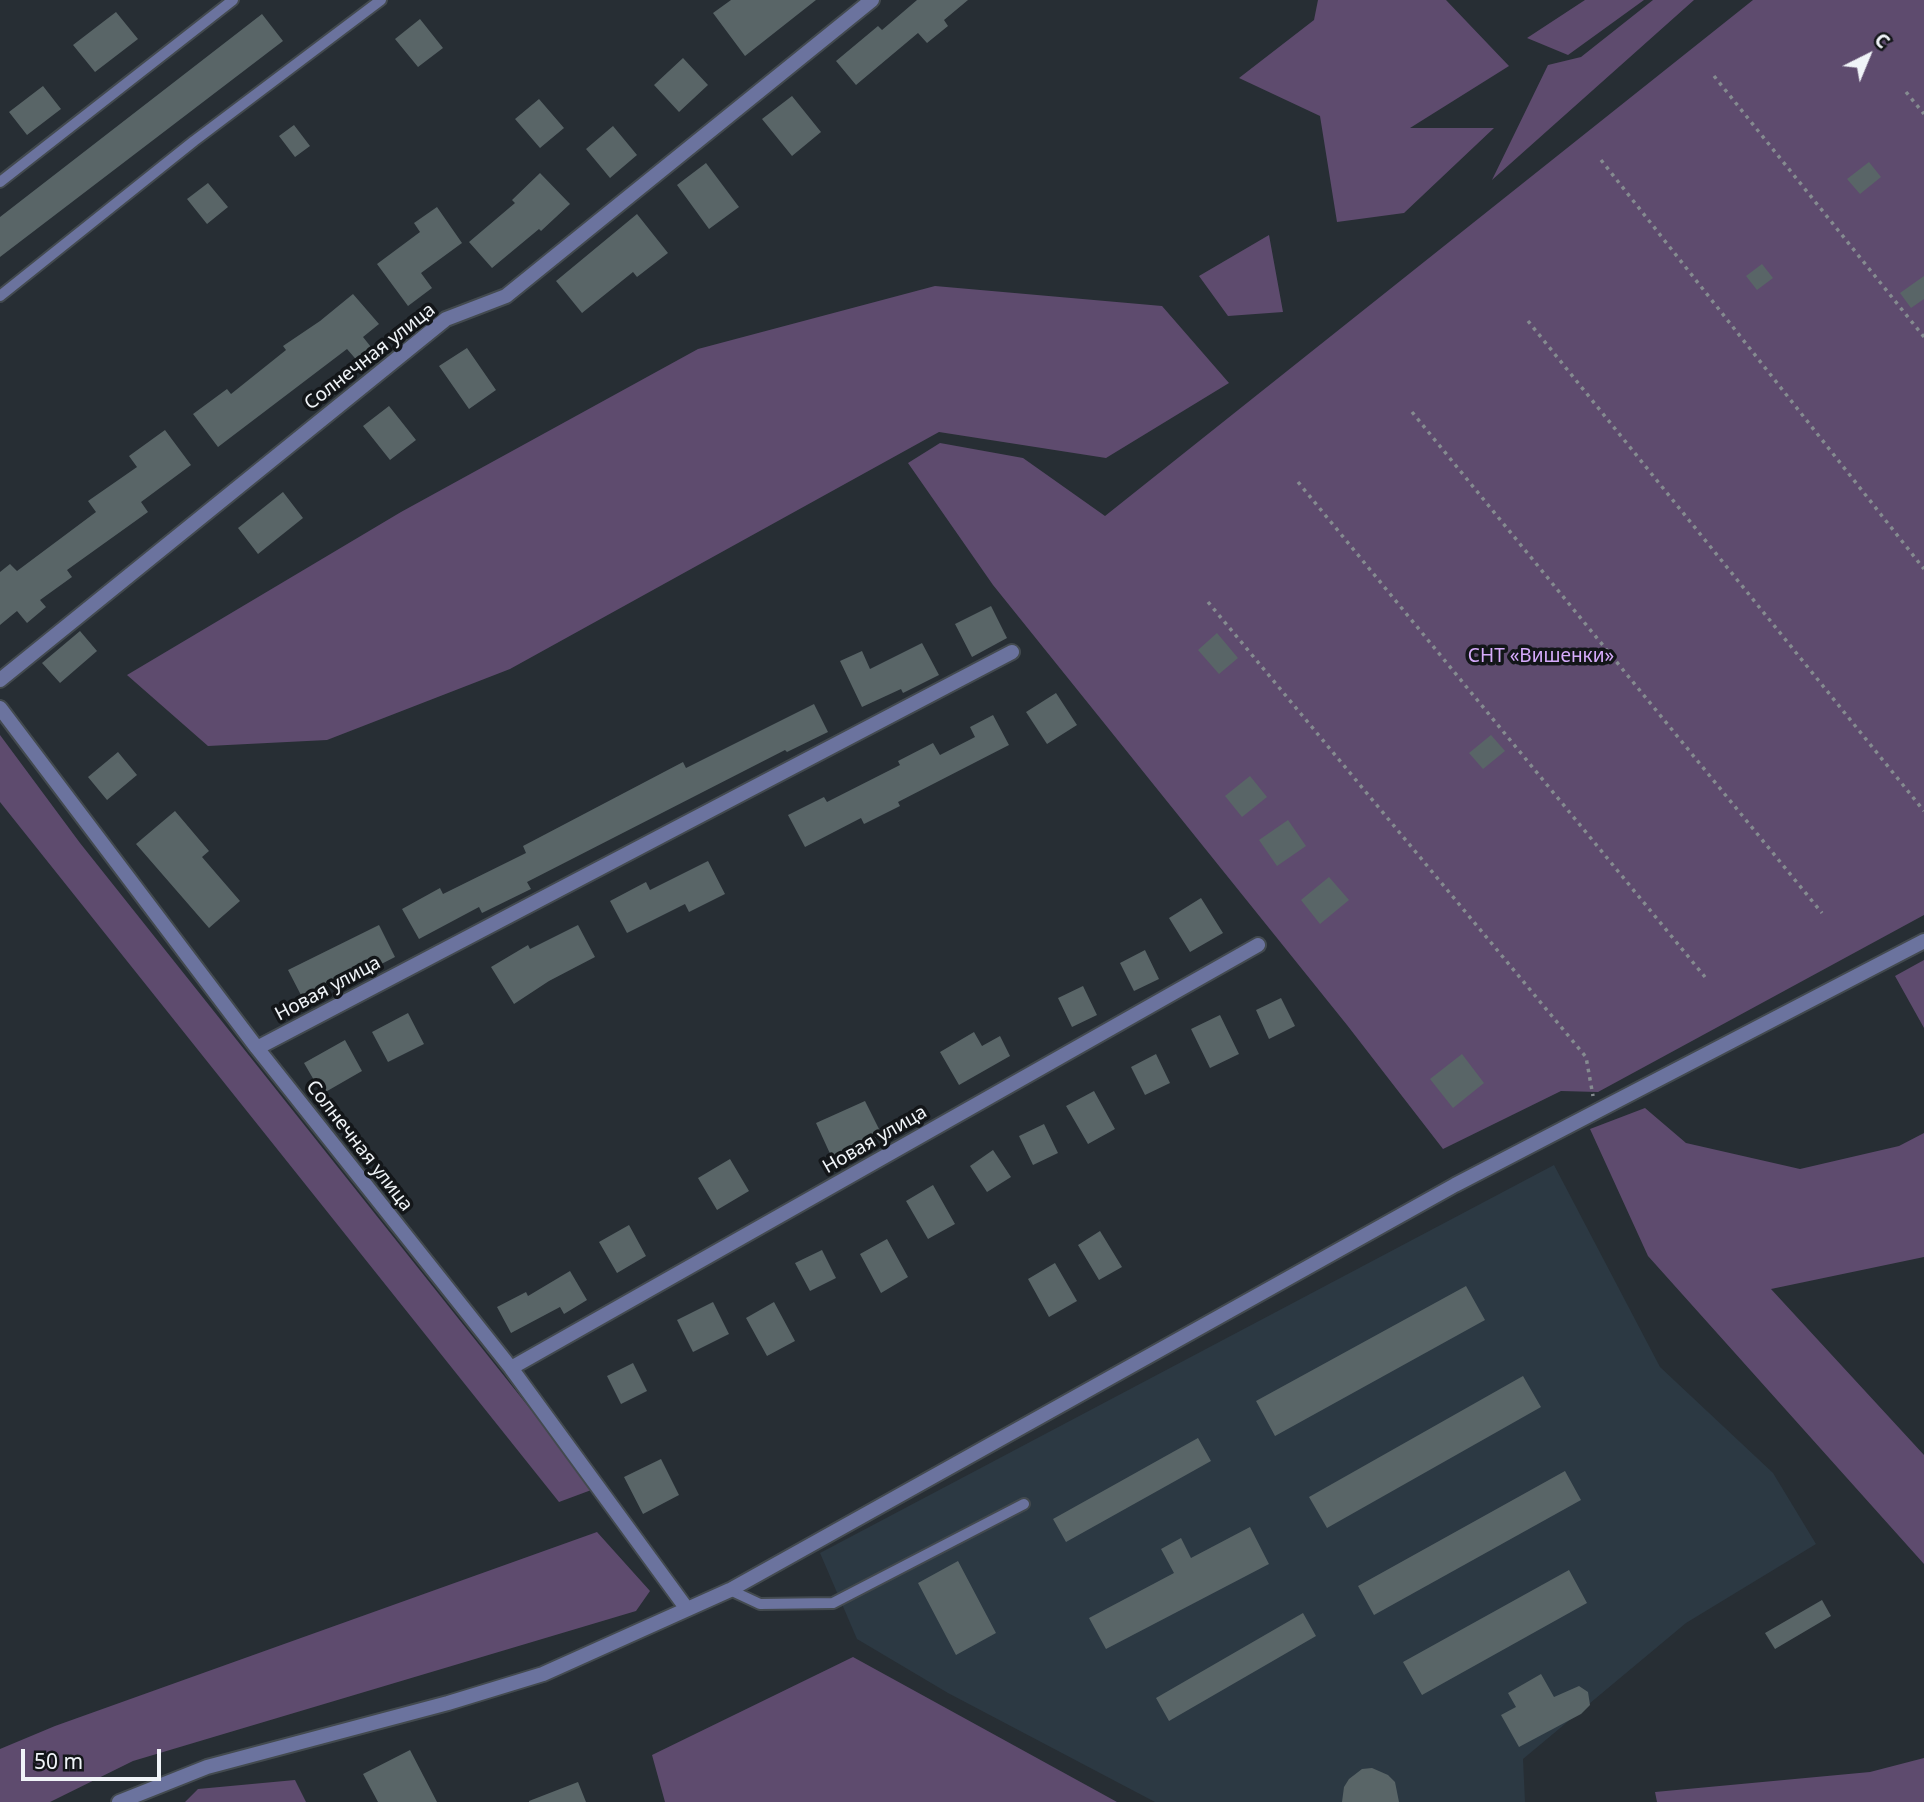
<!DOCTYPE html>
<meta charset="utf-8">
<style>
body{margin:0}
#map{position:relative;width:1924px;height:1802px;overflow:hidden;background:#272e34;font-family:"Noto Sans",sans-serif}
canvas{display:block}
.north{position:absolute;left:1833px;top:21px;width:70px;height:70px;-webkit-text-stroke:5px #131619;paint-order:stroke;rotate:43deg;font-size:19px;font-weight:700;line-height:28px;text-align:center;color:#f0f4f8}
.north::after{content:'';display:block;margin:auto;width:24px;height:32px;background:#f0f4f8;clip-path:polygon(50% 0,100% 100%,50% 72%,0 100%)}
.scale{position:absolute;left:21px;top:1749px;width:140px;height:32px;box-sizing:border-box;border:4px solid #f0f4f8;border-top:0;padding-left:9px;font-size:21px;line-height:24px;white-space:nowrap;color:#f0f4f8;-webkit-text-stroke:5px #131619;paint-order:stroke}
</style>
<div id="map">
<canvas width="1924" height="1802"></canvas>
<div class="north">С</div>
<div class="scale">50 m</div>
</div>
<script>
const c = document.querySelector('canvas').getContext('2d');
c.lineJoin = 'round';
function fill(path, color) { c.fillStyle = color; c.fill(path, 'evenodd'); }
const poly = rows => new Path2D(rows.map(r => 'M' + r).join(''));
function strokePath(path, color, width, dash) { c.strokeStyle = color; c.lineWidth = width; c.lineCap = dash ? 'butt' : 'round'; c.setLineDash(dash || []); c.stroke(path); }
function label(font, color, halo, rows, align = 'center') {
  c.font = font + ' "Noto Sans",sans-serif'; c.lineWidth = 7; c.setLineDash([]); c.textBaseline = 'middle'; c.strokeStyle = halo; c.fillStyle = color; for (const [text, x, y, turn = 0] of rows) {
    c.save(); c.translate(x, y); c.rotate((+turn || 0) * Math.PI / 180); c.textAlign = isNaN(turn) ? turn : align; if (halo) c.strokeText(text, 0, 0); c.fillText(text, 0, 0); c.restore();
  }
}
fill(poly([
 [1554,1165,1660,1367,1773,1473,1816,1544,1686,1623,1523,1759,1525,1802,1155,1802,948,1693,857,1639,820,1553]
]), '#2c3943');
fill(poly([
 [1318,0,1446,0,1509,66,1410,128,1494,128,1404,213,1337,222,1320,116,1239,78,1314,20],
 [1585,0,1644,0,1568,55,1527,38],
 [1653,0,1694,0,1492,180,1548,65,1581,57],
 [1753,0,1924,0,1924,915,1598,1092,1561,1091,1443,1149,1347,1025,993,585,908,463,940,443,1023,458,1105,516],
 [1269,235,1283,312,1228,316,1199,276],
 [935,286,1162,306,1229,383,1106,458,939,432,510,669,327,740,208,746,127,675,401,512,698,349],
 [0,735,80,843,594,1489,559,1502,0,802],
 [1924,960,1924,1028,1895,976],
 [1645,1108,1686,1143,1800,1169,1899,1146,1924,1133,1924,1257,1771,1289,1924,1455,1924,1564,1648,1256,1590,1129],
 [597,1532,650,1591,636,1611,133,1761,50,1802,0,1802,0,1749,55,1726],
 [853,1657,1117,1802,665,1802,652,1755],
 [1924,1758,1924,1802,1657,1802,1655,1792,1870,1772],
 [295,1780,306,1802,185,1802,198,1789]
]), '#5e4b6e');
fill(poly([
 [731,0,816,0,745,56,713,13],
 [917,0,968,0,944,20,948,26,927,43,918,33,856,85,836,61,878,26,882,30],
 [116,12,138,39,95,72,73,45],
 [262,14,283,41,0,257,0,217],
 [420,19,443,48,418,67,395,39],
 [683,58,708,85,679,112,654,85],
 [43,86,61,109,27,135,9,112],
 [792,96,821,132,792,156,762,119],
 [539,99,564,128,540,148,515,119],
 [294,125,310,146,295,157,279,136],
 [613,126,637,155,610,178,586,149],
 [1869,162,1881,177,1860,194,1847,179],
 [706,163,739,207,709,229,677,185],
 [540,173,570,204,541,231,539,229,492,268,469,242,515,203,512,200],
 [208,183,228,207,207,224,187,199],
 [437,207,462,243,421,273,432,288,408,306,377,264,420,232,414,223],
 [637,214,668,253,637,277,633,272,582,313,556,281],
 [1762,264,1773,278,1757,290,1746,276],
 [1924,276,1924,299,1911,308,1900,293],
 [353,294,379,324,363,337,375,352,360,364,347,349,218,447,193,414,227,389,231,394,286,350,283,346,320,321],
 [467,348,496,390,469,409,439,366],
 [389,406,416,440,390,460,363,426],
 [165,430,191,465,141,502,148,512,67,570,72,577,40,600,46,607,27,623,17,611,0,625,0,572,10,564,17,571,96,512,88,501,137,467,129,456],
 [283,492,303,518,258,554,238,528],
 [991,606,1007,638,972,657,955,624],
 [80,631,97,651,60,683,42,663],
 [1217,633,1238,658,1219,674,1198,650],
 [922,643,939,675,903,693,901,689,862,707,840,661,862,651,870,669],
 [1056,693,1077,725,1047,744,1026,712],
 [814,704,828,732,787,752,785,750,527,882,531,889,482,913,479,907,419,939,402,909,440,888,443,894,526,853,523,846,683,762,686,768],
 [993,715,1009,745,898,802,900,806,864,824,861,818,805,847,788,815,824,797,827,802,900,765,898,761,933,743,940,755,975,737,970,727],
 [1491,735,1505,751,1483,769,1469,753],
 [118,752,137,775,107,800,88,777],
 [1250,776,1267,797,1242,817,1225,796],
 [175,811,209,851,202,857,240,901,209,928,136,844],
 [1288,820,1306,846,1277,866,1259,840],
 [708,861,725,894,689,912,685,904,627,933,610,901,646,882,650,890],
 [1329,877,1349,900,1320,924,1301,900],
 [1201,898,1223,933,1190,952,1169,918],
 [379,925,395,957,360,975,357,971,303,999,288,970],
 [578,925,595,957,549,981,514,1004,491,967,528,945,530,949],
 [1145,950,1159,979,1134,991,1120,963],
 [1083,986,1097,1015,1072,1027,1058,998],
 [1281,998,1295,1026,1269,1039,1256,1010],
 [408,1013,424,1044,388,1062,372,1032],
 [1220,1015,1239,1054,1210,1068,1191,1029],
 [974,1032,982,1046,1000,1036,1010,1056,959,1085,940,1052],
 [345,1040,362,1071,322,1094,304,1063],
 [1156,1054,1170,1083,1145,1095,1131,1067],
 [1462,1054,1484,1083,1453,1108,1430,1079],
 [1094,1091,1115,1129,1088,1144,1066,1106],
 [865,1101,882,1135,832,1158,816,1123],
 [1044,1124,1058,1153,1033,1165,1019,1136],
 [993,1150,1011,1177,987,1192,970,1166],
 [730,1159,749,1191,717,1210,698,1178],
 [933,1185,955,1224,928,1239,906,1201],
 [629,1225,646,1256,617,1273,599,1242],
 [1100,1231,1122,1267,1099,1280,1078,1245],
 [887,1239,908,1277,881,1293,860,1254],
 [822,1250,836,1278,810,1291,795,1263],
 [1055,1263,1077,1301,1049,1317,1028,1279],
 [570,1271,587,1300,564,1314,560,1307,511,1333,497,1307,526,1292,528,1296],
 [1466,1286,1485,1320,1275,1436,1256,1401],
 [713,1302,729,1334,693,1352,677,1320],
 [774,1302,795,1341,767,1356,746,1318],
 [633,1363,647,1391,621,1404,607,1376],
 [1523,1376,1541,1407,1327,1528,1309,1497],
 [1198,1438,1211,1461,1066,1542,1053,1519],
 [661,1459,679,1495,643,1514,624,1477],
 [1565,1471,1581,1500,1374,1615,1358,1586],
 [1250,1527,1269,1564,1106,1649,1089,1618,1174,1573,1161,1549,1181,1538,1191,1558],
 [958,1561,996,1633,956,1655,918,1583],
 [1569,1570,1587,1603,1422,1695,1403,1662],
 [1822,1600,1831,1616,1775,1649,1765,1633],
 [1303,1613,1316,1636,1169,1721,1156,1698],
 [1541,1674,1554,1697,1579,1686,1588,1692,1590,1705,1581,1714,1519,1747,1501,1715,1516,1707,1508,1693],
 [410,1750,437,1802,378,1802,363,1774],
 [1372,1768,1388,1775,1395,1782,1399,1802,1342,1802,1344,1787,1349,1779,1362,1769],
 [578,1782,586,1802,529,1802,529,1801]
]), '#596567');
const lane = poly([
 [0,182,233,0],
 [0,296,194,141,381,0],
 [730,1590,760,1604,833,1603,1024,1504]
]);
const street = poly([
 [0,680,446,319,506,296,872,0],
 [0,708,257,1048,511,1368,687,1609],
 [257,1048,1012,652],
 [511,1368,1258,945],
 [119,1802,207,1767,448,1703,543,1674,730,1590,1455,1185,1924,941]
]);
strokePath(lane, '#434a4f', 14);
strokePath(street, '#434a4f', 18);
strokePath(poly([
 [1714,76,1924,337],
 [1906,92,1924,114],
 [1601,160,1924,569],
 [1528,321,1924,811],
 [1412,412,1822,913],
 [1298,482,1705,977],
 [1208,602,1586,1057,1593,1096]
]), '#858b90', 3.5, [3.5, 5]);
strokePath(lane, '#6b739e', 10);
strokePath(street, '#6b739e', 14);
label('19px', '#f0f4f8', '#131619', [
 ["Солнечная улица",370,357,-38],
 ["Новая улица",328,989,-28],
 ["Новая улица",875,1140,-30],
 ["Солнечная улица",359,1146,52]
]);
label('19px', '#d6abfb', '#131619', [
 ["СНТ «Вишенки»",1541,657]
]);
</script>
